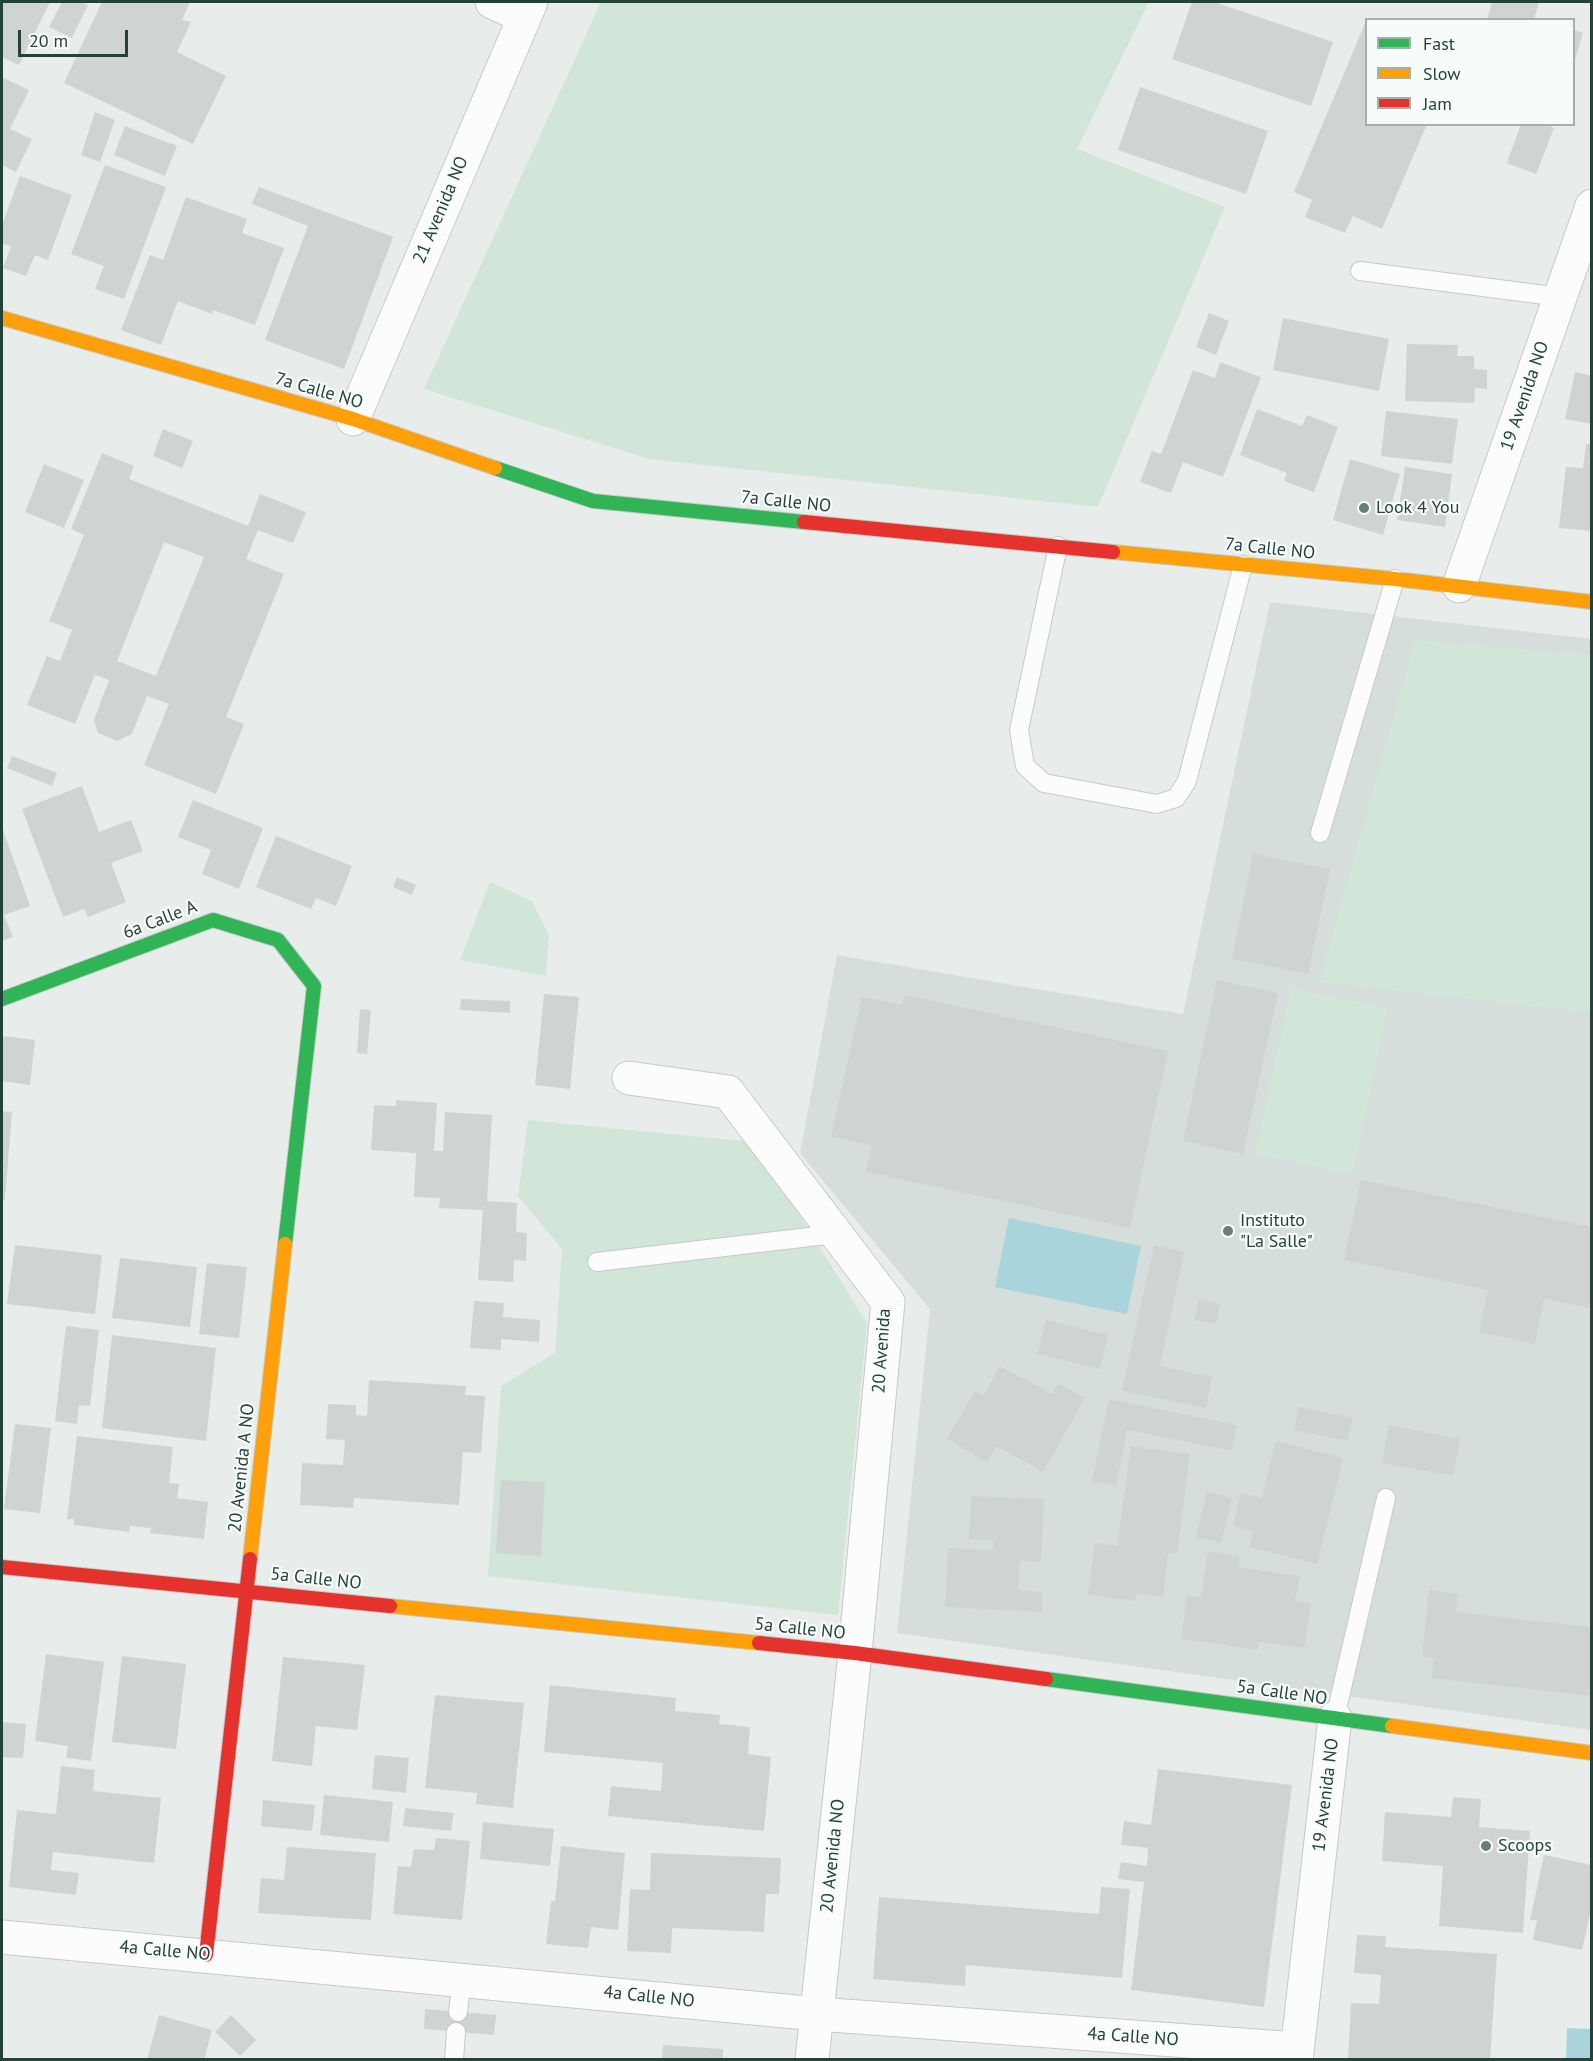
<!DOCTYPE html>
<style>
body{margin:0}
#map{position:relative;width:1593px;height:2061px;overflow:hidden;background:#e8edeb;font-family:"PT Sans",sans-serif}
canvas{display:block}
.frame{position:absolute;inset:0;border:3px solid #24423a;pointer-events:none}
.legend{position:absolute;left:1365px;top:18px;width:210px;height:108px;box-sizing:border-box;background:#f7fbf9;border:2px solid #a3b1ad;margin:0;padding:8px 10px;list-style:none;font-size:18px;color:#24423a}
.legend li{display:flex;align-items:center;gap:12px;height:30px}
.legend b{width:30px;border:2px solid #a3b1ad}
.scale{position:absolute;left:18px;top:30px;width:110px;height:27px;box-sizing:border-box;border:3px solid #24423a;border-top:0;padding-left:8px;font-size:18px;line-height:21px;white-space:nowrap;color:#24423a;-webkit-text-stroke:4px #f7fbf9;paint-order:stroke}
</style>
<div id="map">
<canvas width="1593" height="2061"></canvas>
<div class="frame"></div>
<ul class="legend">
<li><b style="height:8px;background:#30b455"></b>Fast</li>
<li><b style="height:8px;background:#ff9f0a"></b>Slow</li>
<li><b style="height:8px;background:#e5322d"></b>Jam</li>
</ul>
<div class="scale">20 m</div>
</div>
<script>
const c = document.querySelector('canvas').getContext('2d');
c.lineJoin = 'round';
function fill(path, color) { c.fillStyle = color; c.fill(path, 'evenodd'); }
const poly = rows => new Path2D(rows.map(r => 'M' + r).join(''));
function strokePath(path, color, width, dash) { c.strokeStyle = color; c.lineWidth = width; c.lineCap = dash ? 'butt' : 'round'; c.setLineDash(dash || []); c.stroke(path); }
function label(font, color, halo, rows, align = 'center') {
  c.font = font + ' "PT Sans",sans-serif'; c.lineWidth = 4.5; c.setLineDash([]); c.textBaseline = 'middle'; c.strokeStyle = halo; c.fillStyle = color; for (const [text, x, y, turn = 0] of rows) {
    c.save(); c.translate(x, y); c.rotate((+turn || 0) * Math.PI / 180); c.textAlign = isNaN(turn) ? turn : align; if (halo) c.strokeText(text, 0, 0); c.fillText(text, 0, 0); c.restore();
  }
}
fill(poly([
 [1270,602,1591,639,1591,1730,897,1633,930,1309,800,1153,837,955,1183,1014]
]), '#d6dedb');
fill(poly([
 [601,2,1149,2,1077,149,1225,207,1098,507,649,459,424,389],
 [1415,640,1591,655,1591,1013,1319,982],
 [490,882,532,901,549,936,546,976,460,960],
 [1291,988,1388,1008,1353,1175,1255,1154],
 [528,1120,754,1142,867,1323,838,1615,488,1576,501,1386,555,1353,562,1249,518,1196]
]), '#d1e6d8');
fill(poly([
 [1009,1218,1141,1246,1127,1314,995,1287],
 [1567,2028,1591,2029,1591,2059,1566,2059]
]), '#a9d4db');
fill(poly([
 [2,2,50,2,19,65,2,57],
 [62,2,80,2,88,5,72,38,49,27],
 [102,2,190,2,182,20,191,22,177,52,226,76,193,144,64,83],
 [1192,2,1214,2,1333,42,1311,106,1172,59],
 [1492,2,1539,2,1534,20,1487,20],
 [1366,21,1366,124,1427,124,1382,229,1353,216,1345,233,1305,217,1312,200,1294,192],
 [1574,30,1583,33,1574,63],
 [2,77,29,90,10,129,32,139,16,172,2,165],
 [1140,87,1268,131,1246,194,1118,150],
 [95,112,115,120,100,162,81,155],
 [1521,124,1546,124,1554,128,1536,174,1507,163],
 [125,126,177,146,165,176,114,155],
 [105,165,166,187,124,299,95,289,104,266,71,254],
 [20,176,72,195,48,260,35,255,26,276,3,268,11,246,2,243,2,225],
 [259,187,393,237,344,369,265,340,308,226,252,204],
 [186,197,247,219,242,233,284,248,255,325,213,310,212,314,178,301,161,345,121,330,150,255,163,260],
 [1209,313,1229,321,1216,355,1196,347],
 [1283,318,1389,339,1379,391,1273,370],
 [1407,344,1458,345,1457,356,1474,356,1474,369,1487,370,1487,389,1475,388,1474,403,1405,401],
 [1220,362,1261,377,1223,477,1183,462,1171,493,1140,482,1152,451,1161,454,1193,370,1215,378],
 [1575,372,1592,376,1592,424,1565,419],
 [1257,409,1302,426,1307,415,1338,427,1314,492,1284,481,1287,473,1240,455],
 [1386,411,1458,419,1452,464,1381,456],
 [163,429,193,441,182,468,153,456],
 [1586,444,1592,444,1592,531,1559,528,1566,467,1583,468],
 [102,453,134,466,129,479,248,526,260,494,306,512,293,543,258,530,246,559,284,574,226,717,244,724,216,794,144,765,169,704,147,696,132,734,117,741,98,733,94,720,109,680,95,675,75,724,27,705,47,656,60,661,72,630,49,621,84,535,71,529],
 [164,542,204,557,156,676,117,661],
 [1350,459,1400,474,1383,535,1333,520],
 [44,464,84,480,64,528,25,512],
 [1405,467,1452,474,1445,527,1397,520],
 [12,756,57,773,52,786,7,768],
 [82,786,99,832,131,820,143,851,111,863,126,902,88,917,84,909,63,917,22,809],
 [193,800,263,828,239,889,202,874,211,850,178,837],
 [2,827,30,906,4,915,13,937,2,941],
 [276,836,352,866,336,906,316,898,311,909,256,887],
 [1253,854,1330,869,1308,974,1232,959],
 [397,877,416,885,412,895,393,887],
 [1217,980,1278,993,1243,1154,1183,1141],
 [544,994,579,997,570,1089,535,1085],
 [905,995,1168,1051,1130,1228,866,1172,872,1145,831,1137,862,997,902,1005],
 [461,999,510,1001,510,1013,460,1010],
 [360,1009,371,1010,367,1054,357,1053],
 [2,1036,35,1040,30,1085,2,1081],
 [396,1100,437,1103,434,1151,443,1151,445,1112,492,1115,487,1201,517,1203,516,1232,527,1233,526,1261,514,1260,513,1282,478,1280,483,1210,439,1208,440,1198,414,1197,416,1153,371,1150,374,1105,396,1106],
 [2,1111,12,1112,5,1200,2,1200],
 [1361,1180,1592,1227,1592,1308,1544,1299,1535,1344,1479,1332,1488,1290,1344,1260],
 [15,1245,102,1255,95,1314,7,1304],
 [1154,1245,1184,1252,1160,1366,1212,1377,1206,1408,1122,1391],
 [120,1258,197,1267,190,1327,112,1318],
 [207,1263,247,1267,239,1338,199,1334],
 [1199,1299,1220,1304,1216,1324,1194,1320],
 [474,1301,504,1303,503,1317,540,1320,539,1342,501,1339,501,1350,470,1348],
 [1046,1320,1108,1335,1100,1369,1037,1354],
 [66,1326,99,1330,90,1406,79,1405,77,1424,55,1421],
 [112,1335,216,1348,206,1441,102,1428],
 [1000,1366,1052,1394,1058,1383,1085,1398,1043,1472,996,1446,987,1462,947,1439,975,1391,983,1396],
 [369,1380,466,1386,465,1395,485,1396,481,1453,463,1452,459,1505,354,1498,353,1508,300,1505,302,1463,343,1465,345,1440,326,1439,328,1404,356,1405,356,1415,367,1416],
 [1109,1399,1237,1425,1232,1451,1127,1430,1116,1486,1092,1481],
 [1299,1407,1353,1418,1347,1441,1294,1430],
 [15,1424,51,1428,40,1513,4,1509],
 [1389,1425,1460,1439,1453,1476,1382,1463],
 [77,1436,173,1447,169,1483,179,1484,177,1498,208,1502,204,1539,150,1533,151,1528,130,1526,129,1532,74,1525,74,1519,67,1519],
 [1276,1441,1343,1458,1317,1564,1249,1547,1253,1531,1233,1526,1241,1493,1262,1498],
 [1131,1446,1190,1454,1177,1554,1168,1553,1163,1597,1137,1593,1135,1601,1088,1595,1095,1543,1117,1546],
 [501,1480,545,1482,541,1556,496,1553],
 [1207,1492,1232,1498,1221,1543,1196,1537],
 [971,1496,1044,1499,1041,1562,1020,1561,1018,1590,1042,1592,1042,1612,945,1607,948,1548,993,1550,993,1540,969,1539],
 [1208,1551,1240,1556,1238,1567,1300,1576,1295,1601,1311,1603,1304,1648,1259,1642,1258,1650,1181,1639,1187,1595,1201,1598],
 [1429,1590,1458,1594,1456,1612,1592,1627,1592,1696,1431,1678,1434,1658,1422,1657],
 [46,1654,104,1662,91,1761,66,1758,68,1746,35,1741],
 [122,1656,186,1664,176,1749,112,1742],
 [283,1657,365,1665,357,1730,316,1726,312,1766,272,1761],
 [550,1685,676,1698,675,1711,720,1715,719,1724,750,1727,748,1754,771,1757,764,1831,608,1816,611,1786,661,1791,663,1763,544,1752],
 [435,1695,524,1703,513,1808,476,1804,477,1793,425,1788],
 [2,1722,26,1724,23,1758,2,1757],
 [375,1755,409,1758,406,1793,372,1789],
 [61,1766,95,1770,93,1791,161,1798,154,1863,53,1852,51,1870,79,1873,76,1895,9,1887,17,1810,56,1814],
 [1158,1769,1292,1785,1264,2007,1131,1990,1144,1882,1118,1879,1121,1862,1147,1866,1148,1848,1121,1845,1124,1821,1151,1825],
 [324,1795,393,1802,389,1842,320,1835],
 [1453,1797,1481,1799,1479,1827,1530,1831,1523,1933,1439,1926,1443,1866,1382,1861,1385,1812,1451,1817],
 [263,1800,315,1805,312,1831,261,1826],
 [405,1808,454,1813,451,1831,403,1826],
 [483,1822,554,1829,550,1866,480,1859],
 [436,1838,470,1841,462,1920,393,1914,398,1866,411,1867,414,1849,434,1850],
 [561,1846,625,1853,618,1930,591,1927,588,1948,546,1944,551,1901,555,1901],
 [287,1847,376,1853,371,1920,258,1913,261,1878,284,1880],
 [651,1853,781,1858,779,1894,766,1894,764,1932,672,1928,671,1953,627,1951,630,1889,650,1890],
 [1544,1855,1592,1865,1592,1905,1582,1950,1533,1940,1537,1920,1530,1920],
 [1101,1887,1130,1889,1122,1978,966,1965,965,1986,873,1979,879,1897,1099,1914],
 [1357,1935,1386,1936,1385,1947,1497,1954,1490,2060,1348,2060,1351,2003,1379,2004,1381,1975,1354,1973],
 [425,2009,496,2015,494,2035,424,2029],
 [159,2015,212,2030,204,2060,147,2060],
 [231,2015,256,2040,240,2056,215,2032],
 [663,2045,723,2049,723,2060,662,2060]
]), '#cfd4d2');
const lane = poly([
 [1360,271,1560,297],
 [1058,546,1019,730,1025,766,1044,783,1157,804,1176,798,1187,781,1243,565],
 [1320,833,1395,579],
 [597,1262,835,1234],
 [1335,1718,1386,1498],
 [458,2012,462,1978],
 [454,2060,456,2032]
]);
const street = poly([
 [492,2,523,16],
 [353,419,531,2],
 [1459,586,1592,206],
 [629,1078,728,1092,888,1302,855,1653,812,2060],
 [2,1937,817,2014,1297,2049],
 [1296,2060,1335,1718]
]);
const fast = poly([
 [495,468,593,501,804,522],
 [2,999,213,920,278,940,314,986,285,1244],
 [1046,1679,1392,1726]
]);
const slow = poly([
 [2,318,353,419,495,468],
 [1113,552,1395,579,1592,602],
 [250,1559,285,1244],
 [390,1606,759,1643],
 [1392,1726,1592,1753]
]);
const jam = poly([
 [804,522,1113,552],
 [2,1567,390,1606],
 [759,1643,855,1653,1046,1679],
 [206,1955,250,1559]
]);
strokePath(lane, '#c5cac8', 20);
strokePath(street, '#c5cac8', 35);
strokePath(fast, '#c3cbc8', 16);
strokePath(slow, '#c3cbc8', 16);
strokePath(jam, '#c3cbc8', 16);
strokePath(lane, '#fcfcfc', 18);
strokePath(street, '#fcfcfc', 33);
strokePath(fast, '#30b455', 14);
strokePath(slow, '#ff9f0a', 14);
strokePath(jam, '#e5322d', 14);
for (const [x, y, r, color] of [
 [1364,508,6,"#697e78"],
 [1228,1231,6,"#697e78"],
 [1486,1846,6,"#697e78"]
]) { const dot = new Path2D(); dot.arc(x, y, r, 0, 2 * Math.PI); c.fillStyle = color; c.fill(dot); strokePath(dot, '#f7fbf9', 2); }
label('18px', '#24423a', '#f7fbf9', [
 ["21 Avenida NO",441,210,-67],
 ["7a Calle NO",319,391,16],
 ["19 Avenida NO",1525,396,-71],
 ["7a Calle NO",786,502,6],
 ["7a Calle NO",1270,549,6],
 ["6a Calle A",160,920,-21],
 ["20 Avenida",882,1351,-86],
 ["20 Avenida A NO",242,1468,-84],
 ["5a Calle NO",316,1579,6],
 ["5a Calle NO",800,1629,6],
 ["5a Calle NO",1282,1693,8],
 ["19 Avenida NO",1326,1795,-83],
 ["20 Avenida NO",833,1856,-84],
 ["4a Calle NO",165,1951,5],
 ["4a Calle NO",649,1997,6],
 ["4a Calle NO",1133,2037,4]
]);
label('18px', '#24423a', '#f7fbf9', [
 ["Look 4 You",1376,508],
 ["Instituto",1240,1221],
 ["\"La Salle\"",1240,1242],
 ["Scoops",1498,1846]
], 'left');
</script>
